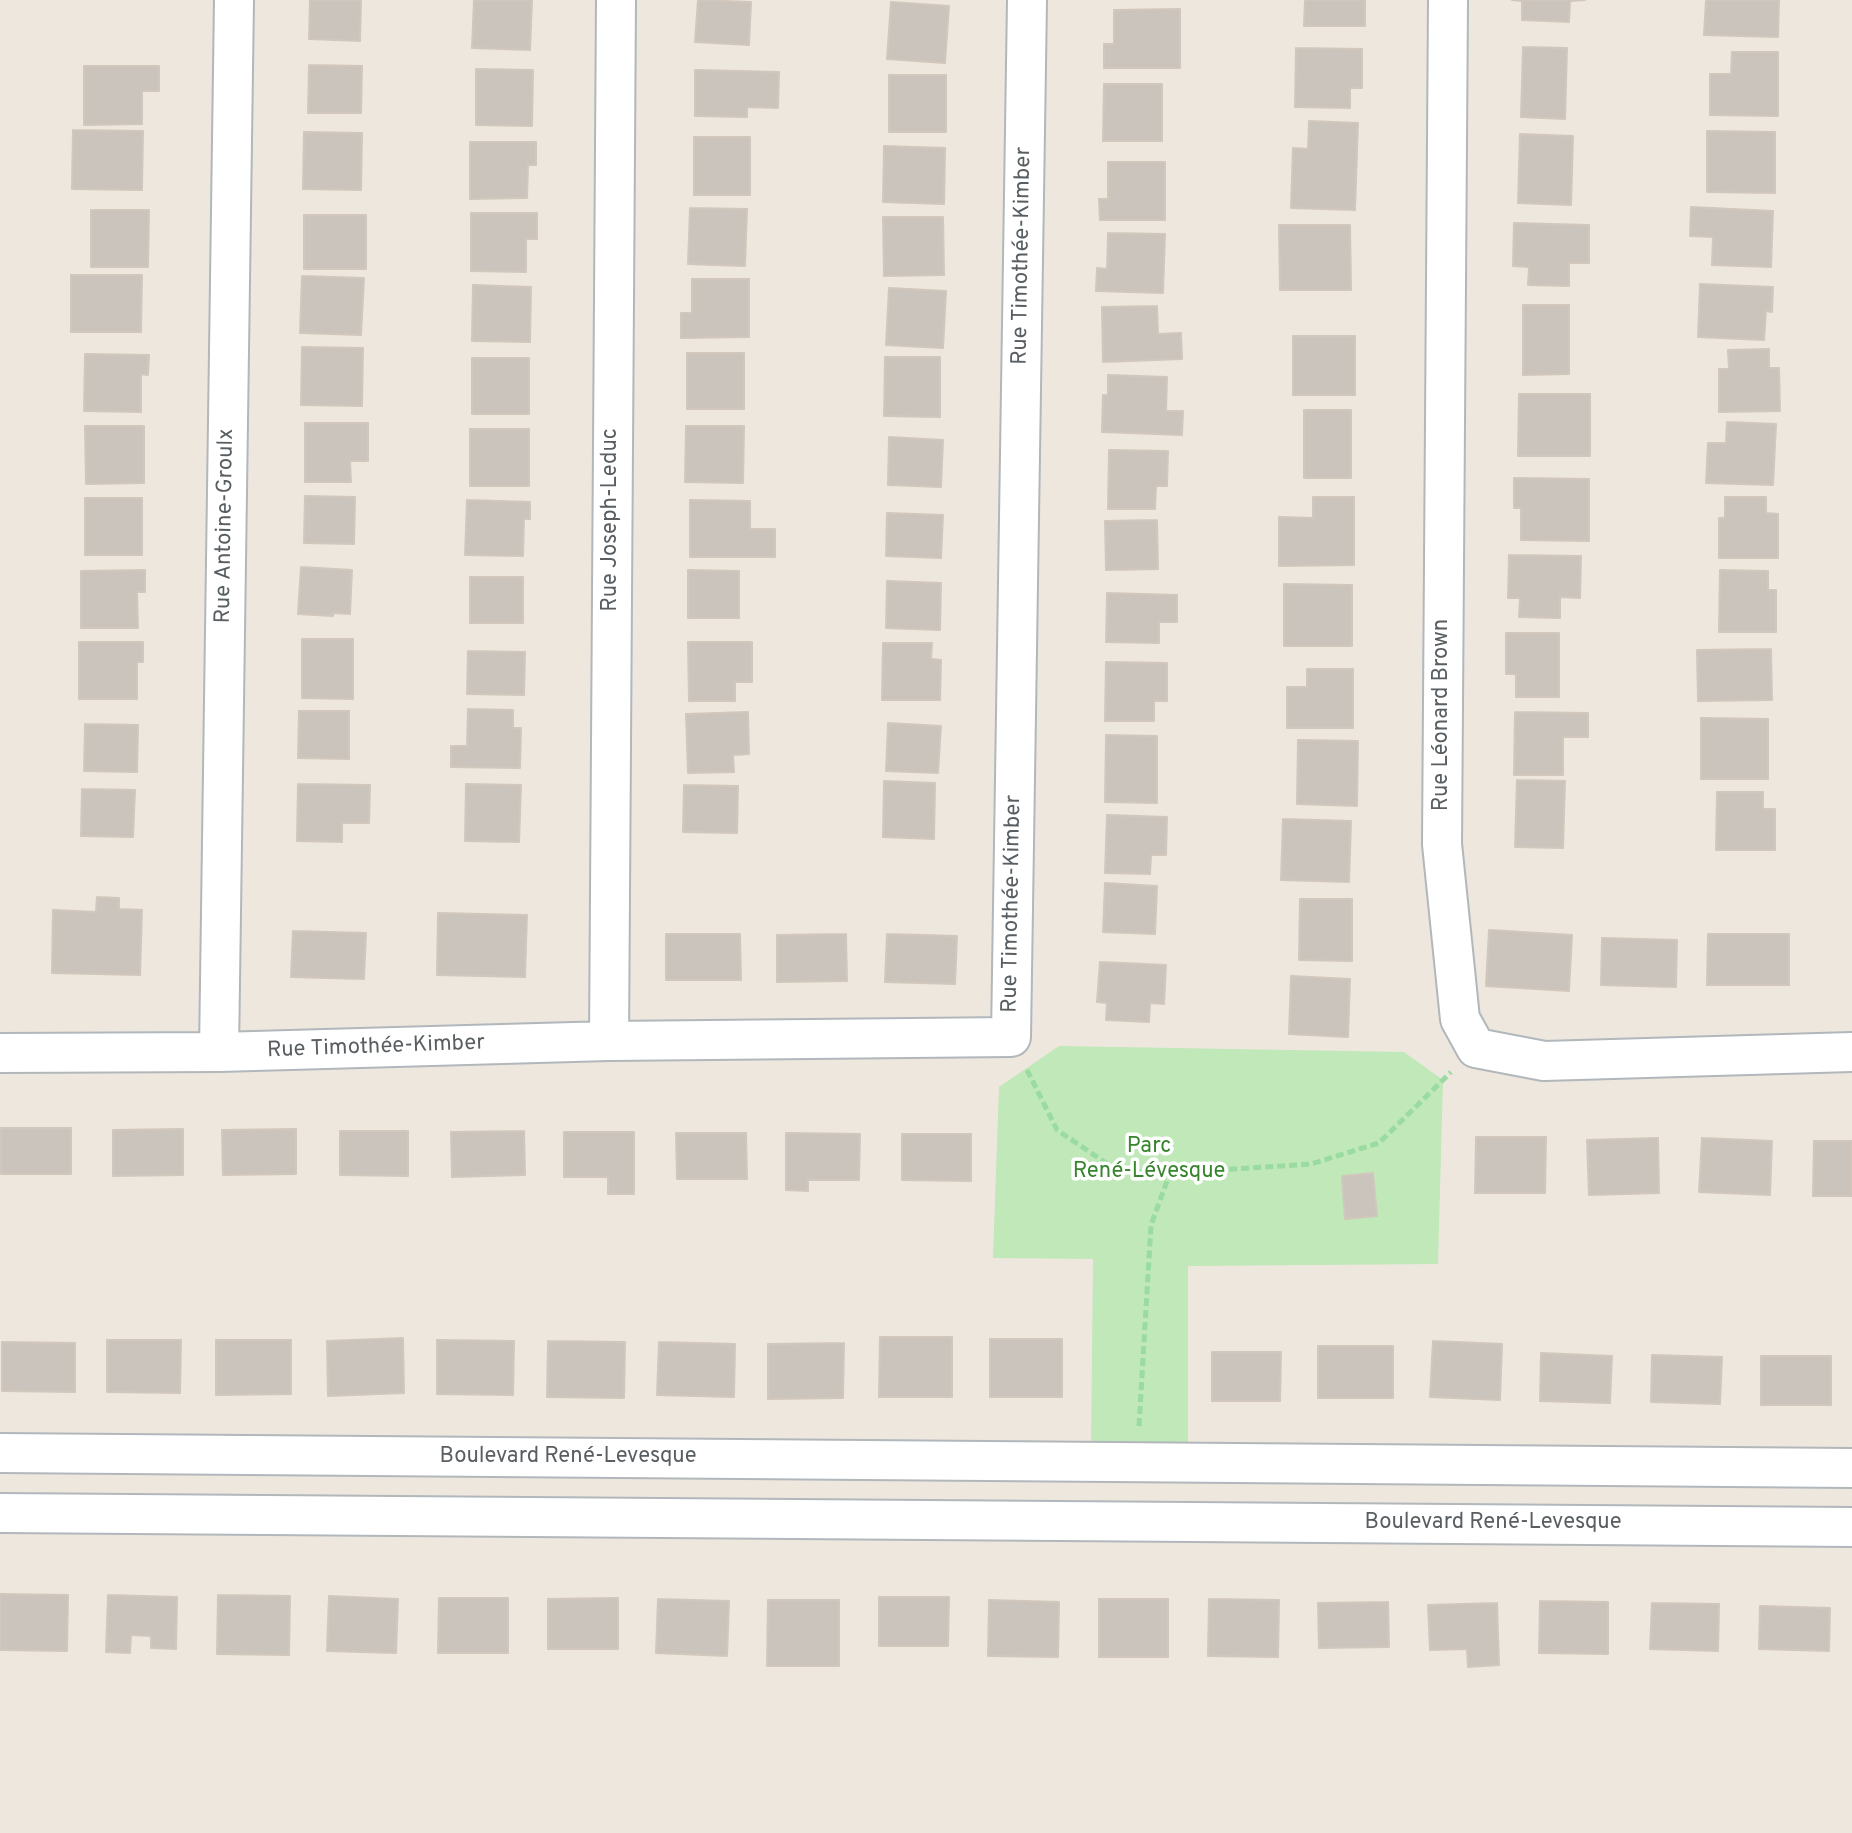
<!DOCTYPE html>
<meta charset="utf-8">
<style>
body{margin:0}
canvas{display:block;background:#ede7de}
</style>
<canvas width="1852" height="1833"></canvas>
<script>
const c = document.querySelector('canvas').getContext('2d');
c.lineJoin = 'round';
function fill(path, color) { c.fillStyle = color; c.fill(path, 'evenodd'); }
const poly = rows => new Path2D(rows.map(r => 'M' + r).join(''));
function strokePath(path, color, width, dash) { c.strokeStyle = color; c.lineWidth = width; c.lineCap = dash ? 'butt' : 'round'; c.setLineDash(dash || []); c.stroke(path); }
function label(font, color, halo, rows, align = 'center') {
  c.font = font + ' Overpass,sans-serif'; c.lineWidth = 7; c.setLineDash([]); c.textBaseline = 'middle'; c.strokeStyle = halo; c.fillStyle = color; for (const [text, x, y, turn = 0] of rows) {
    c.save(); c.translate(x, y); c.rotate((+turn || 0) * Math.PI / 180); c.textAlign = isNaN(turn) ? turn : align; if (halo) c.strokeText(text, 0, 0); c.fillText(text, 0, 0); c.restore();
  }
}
fill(poly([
 [1059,1046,1404,1052,1443,1080,1438,1264,1188,1266,1188,1453,1091,1451,1093,1259,993,1258,999,1087]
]), '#c0e8b8');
const building = poly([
 [310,0,361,0,360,41,309,39,310,0],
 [474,0,532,0,530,50,472,48,474,0],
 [698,0,751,2,749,45,695,42,698,0],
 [1305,0,1365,0,1365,26,1304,26,1305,0],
 [1512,0,1585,0,1570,1,1569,22,1522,20,1522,1,1512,0],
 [1706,0,1779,0,1778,37,1704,35,1706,0],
 [891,2,949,6,945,63,887,59,891,2],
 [1180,9,1180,68,1104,68,1104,44,1114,44,1114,10,1180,9],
 [1523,47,1567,48,1565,119,1521,117,1523,47],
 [1296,48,1362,49,1362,88,1350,88,1350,108,1295,107,1296,48],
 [1732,52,1778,52,1778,116,1710,115,1710,74,1731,74,1732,52],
 [309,65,362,66,361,113,308,113,309,65],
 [84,66,159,66,159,91,142,91,142,124,84,125,84,66],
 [476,69,533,70,532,126,476,125,476,69],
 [695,70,779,72,778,108,747,107,747,117,695,116,695,70],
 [889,75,946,75,946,132,889,132,889,75],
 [1104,84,1162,84,1162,141,1103,141,1104,84],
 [1309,121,1358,123,1355,210,1291,208,1293,148,1308,149,1309,121],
 [73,130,143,131,142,190,72,189,73,130],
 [1707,131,1775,132,1775,193,1707,192,1707,131],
 [304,132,362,133,361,190,303,189,304,132],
 [1520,134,1573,136,1571,205,1518,203,1520,134],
 [694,137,750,137,750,195,694,195,694,137],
 [470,142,536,142,536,165,528,165,527,198,470,199,470,142],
 [884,146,945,148,944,204,883,202,884,146],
 [1108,162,1165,162,1165,220,1100,220,1099,199,1108,199,1108,162],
 [1691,207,1773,211,1771,267,1712,265,1713,237,1690,236,1691,207],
 [690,208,747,209,745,266,688,264,690,208],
 [91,210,149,210,148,267,91,267,91,210],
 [471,213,537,213,537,239,526,239,526,272,471,271,471,213],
 [304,215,366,215,366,269,304,269,304,215],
 [883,217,943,217,944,275,884,276,883,217],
 [1514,223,1589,225,1589,263,1569,263,1569,286,1528,285,1529,267,1513,266,1514,223],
 [1279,225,1350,225,1351,290,1280,290,1279,225],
 [1108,233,1165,234,1163,293,1096,291,1097,268,1107,269,1108,233],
 [71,275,142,275,141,332,71,332,71,275],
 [302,276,364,278,361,335,300,333,302,276],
 [692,279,749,279,749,337,681,338,681,313,692,313,692,279],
 [1700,284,1773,287,1772,312,1766,311,1764,340,1698,337,1700,284],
 [473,285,531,287,530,342,472,341,473,285],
 [889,288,946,291,943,348,886,345,889,288],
 [1523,305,1569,305,1569,374,1523,375,1523,305],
 [1157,306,1158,334,1181,333,1182,359,1103,362,1102,307,1157,306],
 [1293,336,1355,336,1355,395,1293,395,1293,336],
 [302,347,363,348,362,406,301,405,302,347],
 [1769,349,1769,368,1779,368,1780,411,1719,412,1719,369,1729,369,1728,350,1769,349],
 [687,353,744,353,744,409,687,409,687,353],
 [85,354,149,355,148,375,141,374,141,412,84,411,85,354],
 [885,357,940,357,940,417,884,416,885,357],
 [472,358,529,358,529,414,472,414,472,358],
 [1108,375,1167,377,1166,411,1183,411,1182,435,1102,432,1103,395,1108,395,1108,375],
 [1519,394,1590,394,1590,456,1518,456,1519,394],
 [1304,410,1351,410,1351,478,1304,478,1304,410],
 [1727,422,1776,424,1773,485,1706,483,1708,443,1726,443,1727,422],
 [305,423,368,423,368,461,350,461,351,482,305,482,305,423],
 [85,426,144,426,144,483,86,484,85,426],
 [686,426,744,426,743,483,685,482,686,426],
 [470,429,529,429,529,486,470,486,470,429],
 [889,437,943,440,941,487,888,485,889,437],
 [1109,450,1168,451,1167,486,1156,486,1155,509,1108,509,1109,450],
 [1514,478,1589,479,1589,541,1521,540,1521,508,1514,508,1514,478],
 [305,496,355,497,354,544,304,543,305,496],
 [1313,497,1354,497,1354,565,1279,566,1279,517,1313,518,1313,497],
 [1725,497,1766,497,1766,513,1778,514,1778,558,1719,558,1719,518,1725,518,1725,497],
 [85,498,142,498,142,555,85,555,85,498],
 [467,500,530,502,530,519,524,519,523,556,465,555,467,500],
 [690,500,750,501,750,529,775,529,775,557,690,557,690,500],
 [887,513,943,515,941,558,886,556,887,513],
 [1157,520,1158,569,1106,570,1105,521,1157,520],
 [1509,555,1581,556,1580,598,1560,597,1560,618,1519,617,1520,598,1508,598,1509,555],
 [301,567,352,570,350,614,333,613,333,616,298,614,301,567],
 [145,570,145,592,137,592,138,628,81,628,81,571,145,570],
 [688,570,739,571,739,618,688,618,688,570],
 [1720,570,1768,571,1768,590,1776,590,1776,632,1719,632,1720,570],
 [470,577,523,577,523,623,470,623,470,577],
 [887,581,941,583,940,630,886,628,887,581],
 [1284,584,1352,585,1352,646,1284,646,1284,584],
 [1107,593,1177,595,1177,622,1159,622,1159,643,1106,642,1107,593],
 [1506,633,1559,633,1559,697,1516,697,1516,674,1506,674,1506,633],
 [302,639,353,639,353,699,302,698,302,639],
 [79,642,143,642,143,662,137,662,137,699,79,699,79,642],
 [688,642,752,642,752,682,735,682,735,701,689,701,688,642],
 [883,643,932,643,931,659,941,660,940,700,882,700,883,643],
 [1771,649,1772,700,1698,701,1697,650,1771,649],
 [468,651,525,652,524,695,467,694,468,651],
 [1106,662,1167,663,1167,701,1154,701,1154,721,1105,721,1106,662],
 [1307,669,1353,669,1353,728,1287,728,1287,687,1307,687,1307,669],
 [468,709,513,710,513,728,521,728,520,768,451,767,451,746,467,746,468,709],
 [299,711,349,711,349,759,298,758,299,711],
 [748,712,749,754,733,755,734,772,688,773,686,714,748,712],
 [1515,712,1588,713,1588,737,1563,737,1563,775,1514,775,1515,712],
 [1701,718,1768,719,1768,779,1701,779,1701,718],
 [888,723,941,726,938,773,886,771,888,723],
 [85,724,138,725,137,772,84,771,85,724],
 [1106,735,1157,736,1157,803,1105,802,1106,735],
 [1298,740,1358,741,1357,806,1297,804,1298,740],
 [1517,780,1565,781,1563,848,1515,847,1517,780],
 [884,781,935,783,934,839,883,837,884,781],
 [298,784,370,785,369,823,342,823,342,842,297,841,298,784],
 [466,784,521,785,519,842,465,841,466,784],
 [684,785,738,786,737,833,683,832,684,785],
 [82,789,135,790,133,837,81,836,82,789],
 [1717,792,1763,792,1763,809,1775,809,1775,850,1716,850,1717,792],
 [1107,815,1167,817,1166,855,1151,855,1150,874,1105,873,1107,815],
 [1283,819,1351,821,1349,882,1281,880,1283,819],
 [1105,883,1157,886,1155,934,1103,932,1105,883],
 [97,897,119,898,119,909,142,910,140,975,52,973,53,910,96,912,97,897],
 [1300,899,1352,899,1352,961,1299,960,1300,899],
 [438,913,527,915,525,977,437,975,438,913],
 [1489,930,1572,935,1569,991,1486,986,1489,930],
 [293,931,366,933,364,979,291,977,293,931],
 [666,934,740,934,741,980,666,980,666,934],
 [846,934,847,981,777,982,777,935,846,934],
 [887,934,957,936,955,984,885,982,887,934],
 [1708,934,1789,934,1789,985,1707,985,1708,934],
 [1602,938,1677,940,1676,987,1601,985,1602,938],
 [1100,962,1166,965,1164,1004,1150,1003,1149,1022,1106,1020,1107,1003,1097,1002,1100,962],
 [1291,976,1350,979,1348,1037,1289,1034,1291,976],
 [1,1128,71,1128,71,1174,1,1174,1,1128],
 [183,1129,183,1175,113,1176,113,1130,183,1129],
 [296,1129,296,1174,223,1175,222,1130,296,1129],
 [340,1131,408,1131,408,1176,340,1175,340,1131],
 [524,1131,525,1175,452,1177,451,1132,524,1131],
 [564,1132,634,1132,634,1194,608,1194,608,1177,564,1177,564,1132],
 [676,1133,746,1133,747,1179,677,1179,676,1133],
 [786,1133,860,1134,859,1180,808,1180,808,1191,786,1190,786,1133],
 [902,1134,971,1134,971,1181,902,1180,902,1134],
 [1476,1137,1546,1137,1545,1193,1475,1193,1476,1137],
 [1658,1138,1659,1193,1589,1195,1587,1140,1658,1138],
 [1702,1138,1772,1141,1770,1195,1699,1192,1702,1138],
 [1814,1141,1852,1141,1852,1196,1813,1196,1814,1141],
 [1373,1173,1377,1216,1345,1219,1342,1176,1373,1173],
 [880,1337,952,1337,952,1397,879,1397,880,1337],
 [403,1338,404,1393,328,1396,327,1341,403,1338],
 [990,1339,1062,1339,1062,1397,990,1397,990,1339],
 [107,1340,181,1340,180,1393,107,1392,107,1340],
 [216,1340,291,1340,291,1394,216,1395,216,1340],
 [437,1340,514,1341,513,1395,437,1394,437,1340],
 [548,1341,625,1342,624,1398,547,1397,548,1341],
 [1433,1341,1502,1344,1500,1400,1430,1397,1433,1341],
 [2,1342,75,1343,75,1392,2,1391,2,1342],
 [659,1342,735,1344,734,1397,657,1395,659,1342],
 [844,1343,843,1398,768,1399,768,1344,844,1343],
 [1318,1346,1393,1346,1393,1398,1318,1398,1318,1346],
 [1212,1352,1281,1352,1280,1401,1212,1401,1212,1352],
 [1541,1353,1612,1356,1610,1403,1540,1401,1541,1353],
 [1652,1355,1722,1357,1720,1404,1651,1402,1652,1355],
 [1761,1356,1831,1356,1831,1405,1761,1405,1761,1356],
 [0,1594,68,1595,67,1651,0,1650,0,1594],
 [108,1595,177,1597,176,1649,151,1648,151,1636,131,1635,130,1653,106,1652,108,1595],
 [218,1595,290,1596,289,1655,217,1654,218,1595],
 [329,1596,398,1599,396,1653,327,1651,329,1596],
 [879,1597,949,1597,948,1646,879,1646,879,1597],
 [439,1598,508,1598,508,1653,438,1653,439,1598],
 [618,1598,618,1649,548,1649,548,1599,618,1598],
 [658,1599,729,1601,727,1656,656,1653,658,1599],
 [1099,1599,1168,1599,1168,1657,1099,1657,1099,1599],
 [1209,1599,1279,1600,1278,1657,1208,1656,1209,1599],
 [768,1600,839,1600,839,1666,767,1666,768,1600],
 [989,1600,1059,1602,1058,1657,988,1656,989,1600],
 [1540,1601,1608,1602,1608,1654,1539,1653,1540,1601],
 [1388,1602,1389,1647,1319,1648,1318,1603,1388,1602],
 [1497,1603,1499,1665,1468,1667,1467,1649,1430,1650,1428,1605,1497,1603],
 [1652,1603,1719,1604,1718,1651,1650,1649,1652,1603],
 [1760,1606,1830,1608,1829,1651,1759,1649,1760,1606]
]);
fill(building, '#cac4bd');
strokePath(building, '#d2c7bc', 2);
const minor = poly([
 [1448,0,1442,844,1460,1019,1476,1048,1544,1061,1852,1052],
 [609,1041,616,0],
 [219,1052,234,0],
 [0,1053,219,1052,609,1041,1011,1037,1027,0],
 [0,1453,1852,1468],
 [0,1513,1852,1527]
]);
strokePath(minor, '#b2b7bb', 42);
strokePath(poly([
 [1027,1070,1057,1130,1118,1171,1170,1173,1311,1164,1379,1143,1451,1072],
 [1139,1426,1151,1225,1170,1173]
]), '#99dba0', 5, [8, 4]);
strokePath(minor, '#fff', 38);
label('22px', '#585e61', '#fff', [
 ["Rue Timothée-Kimber",1023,256,-89],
 ["Rue Joseph-Leduc",612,520,-90],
 ["Rue Antoine-Groulx",226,526,-89],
 ["Rue Léonard Brown",1443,715,-90],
 ["Rue Timothée-Kimber",1013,904,-89],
 ["Rue Timothée-Kimber",376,1048,-2],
 ["Boulevard René-Levesque",568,1458],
 ["Boulevard René-Levesque",1493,1524]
]);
label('22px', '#37852c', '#fff', [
 ["Parc",1149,1148],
 ["René-Lévesque",1149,1173]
]);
</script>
